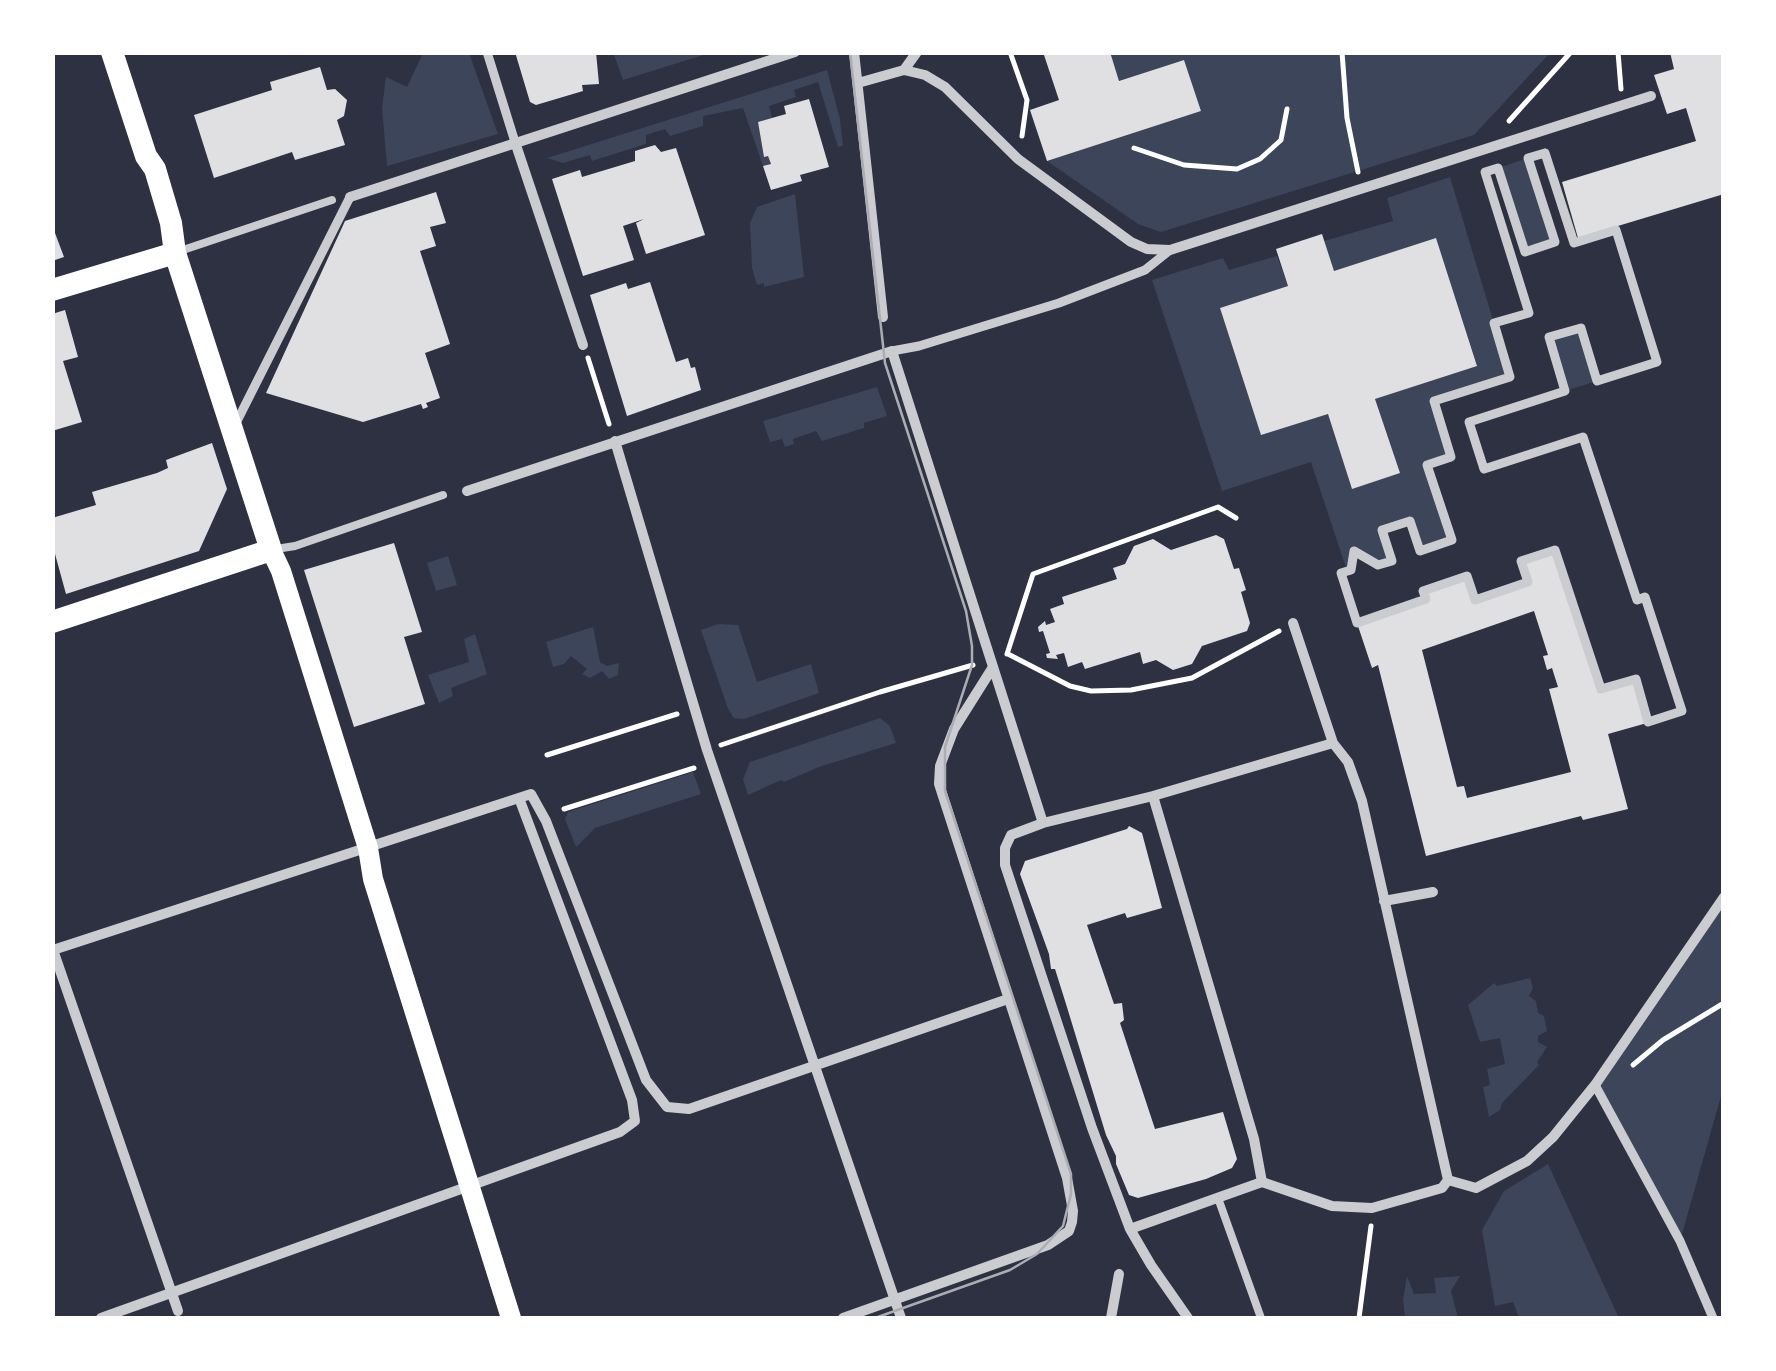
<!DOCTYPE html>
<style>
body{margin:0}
#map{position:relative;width:1776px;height:1371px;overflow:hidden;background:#2d3142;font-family:Overpass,sans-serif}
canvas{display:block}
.frame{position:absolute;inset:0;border:55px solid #fff;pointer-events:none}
</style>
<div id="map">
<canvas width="1776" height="1371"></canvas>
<div class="frame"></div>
</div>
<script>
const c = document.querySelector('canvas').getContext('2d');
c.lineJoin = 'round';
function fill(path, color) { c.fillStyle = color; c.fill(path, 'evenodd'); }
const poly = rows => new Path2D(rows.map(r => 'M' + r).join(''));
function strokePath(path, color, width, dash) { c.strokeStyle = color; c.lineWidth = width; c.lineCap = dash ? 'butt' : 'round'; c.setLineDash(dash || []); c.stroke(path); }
fill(poly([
 [613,52,710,52,710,53,623,80],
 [423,53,469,53,498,134,387,166,382,108,386,77,407,87],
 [1110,53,1550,53,1474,135,1161,232,1138,224,1047,161,1201,111,1184,60,1119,81],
 [827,70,840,119,843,146,838,147,818,82,794,90,796,97,769,106,772,118,758,122,764,156,768,156,771,164,763,166,743,108,703,116,703,126,670,136,665,129,646,135,646,144,592,161,590,155,563,163,547,158],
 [1528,158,1555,242,1525,252,1498,168],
 [1450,177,1510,377,1434,401,1451,457,1428,465,1452,540,1420,551,1410,522,1383,531,1392,561,1378,565,1354,552,1347,571,1311,462,1222,491,1152,280,1223,258,1229,270,1277,256,1288,286,1220,308,1261,434,1328,414,1352,488,1399,473,1375,399,1477,365,1436,239,1334,271,1324,241,1393,221,1387,198],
 [795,194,804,277,764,287,764,283,757,285,752,268,750,223,757,207],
 [1581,328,1597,381,1565,391,1549,337],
 [877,387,887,416,864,423,864,428,822,441,816,431,793,439,794,444,785,447,782,439,770,442,763,421],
 [448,556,457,585,436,591,427,563],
 [718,624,738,625,757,682,811,664,819,693,744,719,734,718,728,709,701,630],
 [593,627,600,662,607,666,619,663,618,675,609,679,602,671,590,678,582,674,587,669,571,656,564,664,553,667,546,642],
 [475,634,487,674,451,688,453,696,439,703,428,675,469,662,464,639],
 [880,718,890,726,896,743,819,767,784,782,781,780,748,795,743,779,750,762],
 [693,772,701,794,595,828,576,847,565,819,568,812],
 [1723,897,1723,1089,1680,1241,1595,1085],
 [1530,978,1533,988,1529,996,1536,1001,1538,1013,1544,1016,1547,1031,1538,1036,1538,1042,1547,1047,1537,1062,1539,1065,1502,1103,1500,1110,1489,1117,1483,1087,1490,1085,1487,1069,1505,1064,1500,1038,1480,1042,1468,1005,1494,983,1497,986],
 [1548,1164,1619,1318,1519,1318,1513,1302,1495,1306,1482,1230,1504,1191],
 [1407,1276,1414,1294,1436,1293,1434,1278,1460,1276,1451,1291,1458,1318,1405,1318,1403,1300]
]), '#3c4559');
fill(poly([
 [515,52,596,52,599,84,582,85,583,91,536,105,530,102],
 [1043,52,1110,52,1119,81,1184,60,1201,111,1047,161,1030,110,1059,100],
 [1670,52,1724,52,1724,194,1578,238,1562,182,1696,141,1686,108,1667,114,1654,75,1674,69],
 [320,67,327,90,335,89,347,100,344,116,337,120,345,145,295,160,292,152,214,178,194,115,272,90,270,82],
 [809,99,829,167,800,175,802,181,771,190,763,166,771,164,768,156,764,157,758,122,786,114,784,106],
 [655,145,661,152,676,148,705,235,646,254,636,223,644,219,623,226,634,260,583,276,552,179,580,170,582,177,635,161,635,151],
 [436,192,446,223,430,227,436,246,420,251,450,344,425,353,440,398,426,403,428,407,423,409,421,404,363,422,266,393,345,221],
 [52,225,64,257,52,261],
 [1322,234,1334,271,1436,238,1477,366,1375,399,1400,473,1352,489,1328,414,1261,435,1220,308,1288,286,1276,249],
 [650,282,676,362,688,358,691,368,695,367,701,390,627,416,590,295,626,283,628,289],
 [65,310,78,357,63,361,82,422,52,431,52,314],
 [212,443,227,489,199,551,66,594,52,543,52,518,96,505,92,492,157,473,168,468,166,460],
 [1216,535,1224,539,1234,569,1239,568,1246,590,1241,592,1250,623,1247,631,1202,646,1192,664,1173,670,1156,660,1143,664,1140,652,1085,669,1082,662,1068,667,1064,653,1056,655,1058,659,1047,658,1046,654,1050,653,1043,631,1039,632,1038,627,1045,621,1046,625,1055,622,1050,609,1064,604,1062,597,1117,579,1113,568,1125,564,1134,546,1153,539,1171,550],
 [394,543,422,632,404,637,425,704,354,727,304,570],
 [1555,550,1601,689,1636,680,1647,723,1608,734,1628,809,1583,820,1581,816,1426,856,1378,665,1372,668,1357,623,1426,599,1424,591,1467,576,1475,600,1528,582,1522,561],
 [1534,611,1548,655,1543,656,1547,670,1552,668,1558,687,1549,689,1571,772,1467,798,1464,786,1457,787,1422,650],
 [1129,826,1142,833,1162,908,1127,918,1125,913,1087,925,1114,1004,1122,1003,1124,1020,1120,1023,1155,1129,1223,1112,1237,1159,1232,1168,1206,1179,1138,1198,1129,1195,1116,1164,1116,1156,1106,1135,1066,1004,1055,969,1051,969,1049,954,1020,874,1025,861,1127,829]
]), '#e0e0e3');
strokePath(poly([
 [1010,52,1027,100,1022,136],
 [1342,52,1347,118,1358,172],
 [1618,52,1621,89],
 [1509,121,1571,52],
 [1134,148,1184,165,1237,169,1260,159,1281,140,1287,109],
 [588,358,609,424],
 [1007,654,1033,574,1218,507,1236,518],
 [1008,654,1070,686,1091,691,1131,690,1192,678,1279,631],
 [721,745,880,692,973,665],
 [547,755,677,714],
 [564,809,694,768],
 [1633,1065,1663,1040,1724,1003],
 [1359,1318,1371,1226]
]), '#fff', 5);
strokePath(poly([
 [180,251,332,200],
 [276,549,295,546,443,495],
 [1218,1198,1261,1318]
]), '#caccd0', 8);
strokePath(poly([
 [487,52,515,142],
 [1545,153,1574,243,1616,230,1657,362,1597,381,1581,328,1549,337,1565,391,1469,422,1484,469,1583,437,1637,600,1645,597,1682,711,1648,722,1636,679,1601,689,1555,550,1521,561,1528,582,1475,600,1467,576,1423,591,1426,599,1357,623,1341,573,1351,570,1354,551,1378,565,1392,561,1382,530,1410,521,1420,551,1452,540,1427,465,1451,457,1434,401,1510,377,1494,323,1529,313,1485,172,1498,168,1525,252,1555,242,1528,158,1545,153],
 [892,351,919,346,1059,303,1145,270,1170,250],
 [234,427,350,197],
 [1595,1085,1680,1241,1713,1318]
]), '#caccd0', 9);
strokePath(poly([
 [854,52,883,317],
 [904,70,925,75,945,87,1018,159,1131,242,1147,249,1170,250,1651,96],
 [858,83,904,70,917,52],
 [515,142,583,345],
 [350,197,795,52],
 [615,441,707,750,901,1318],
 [467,491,892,351,1043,823,1153,796,1333,743,1293,623],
 [1333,743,1348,762,1362,801,1448,1180],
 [1153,796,1254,1139,1262,1182],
 [1043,823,1011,835,1005,848,1005,865,1092,1128,1130,1229,1151,1265,1188,1318],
 [1384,901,1433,892],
 [1130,1229,1262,1182,1332,1206,1372,1208,1442,1188,1448,1180,1476,1188,1527,1161,1553,1137,1595,1085,1724,897],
 [178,1311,53,950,531,794,546,821,646,1080,667,1107,689,1109,1008,999],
 [101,1318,620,1132,635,1121,632,1100,519,798],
 [843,1318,1048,1245,1069,1231,1072,1222,1073,1211,1067,1178,939,784,940,766,954,729,993,667],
 [1111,1318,1119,1274]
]), '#caccd0', 10);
strokePath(poly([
 [271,550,281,571,368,848,373,879,511,1318]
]), '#fff', 20);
strokePath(poly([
 [52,290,175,253],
 [52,622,271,550,175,253,171,223,155,169,146,156,112,52]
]), '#fff', 22);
strokePath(poly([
 [850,52,885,363,966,611,972,646,972,665,945,747,945,791,1071,1174,1071,1194,1063,1226,1037,1254,1010,1270,875,1318]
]), '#abadb3', 2.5);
</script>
